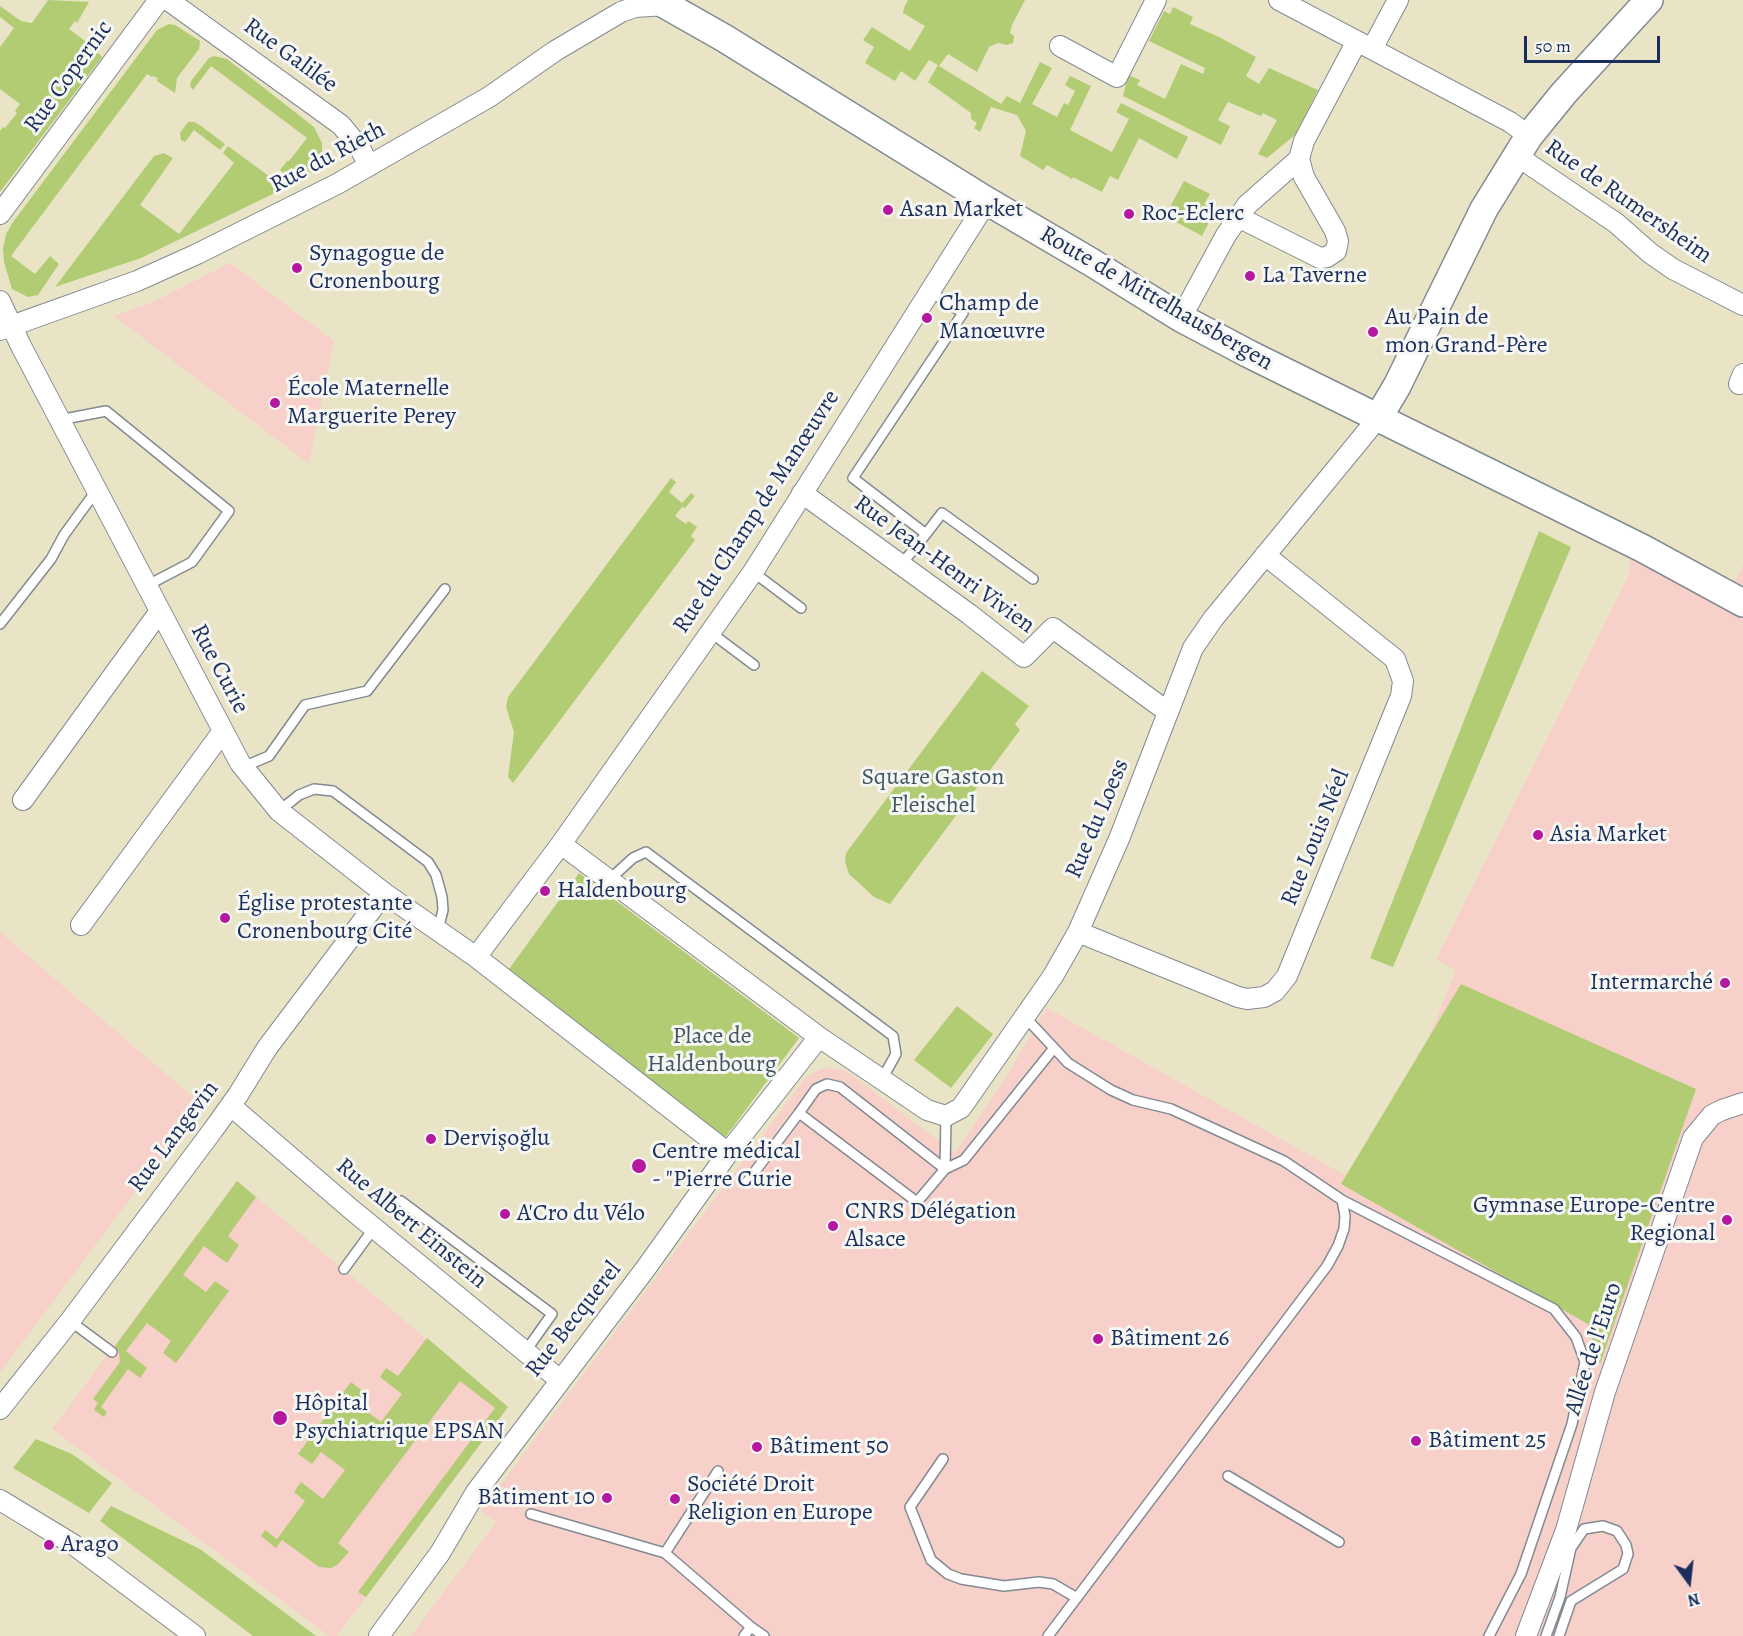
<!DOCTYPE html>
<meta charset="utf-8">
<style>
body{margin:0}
#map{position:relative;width:1743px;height:1636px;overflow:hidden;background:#eae4c7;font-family:Alegreya,serif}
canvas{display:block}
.north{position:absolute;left:1659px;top:1552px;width:60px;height:60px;-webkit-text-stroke:4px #f6f6f2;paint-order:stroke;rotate:165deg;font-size:16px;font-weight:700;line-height:24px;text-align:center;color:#1b2f5e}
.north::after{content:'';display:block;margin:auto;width:21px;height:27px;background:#1b2f5e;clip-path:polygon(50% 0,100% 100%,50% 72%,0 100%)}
.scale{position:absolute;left:1524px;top:36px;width:136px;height:27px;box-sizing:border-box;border:3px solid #1b2f5e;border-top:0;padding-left:8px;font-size:18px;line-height:21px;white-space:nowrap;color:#1b2f5e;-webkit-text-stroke:4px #f6f6f2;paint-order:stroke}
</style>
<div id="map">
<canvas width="1743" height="1636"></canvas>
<div class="north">N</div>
<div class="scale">50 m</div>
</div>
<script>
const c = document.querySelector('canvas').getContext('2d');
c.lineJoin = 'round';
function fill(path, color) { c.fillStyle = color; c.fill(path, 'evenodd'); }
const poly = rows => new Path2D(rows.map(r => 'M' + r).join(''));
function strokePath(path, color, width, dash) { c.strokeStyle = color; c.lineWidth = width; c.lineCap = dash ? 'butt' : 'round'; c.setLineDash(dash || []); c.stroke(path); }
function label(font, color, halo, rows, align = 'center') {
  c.font = font + ' Alegreya,serif'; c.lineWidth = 6; c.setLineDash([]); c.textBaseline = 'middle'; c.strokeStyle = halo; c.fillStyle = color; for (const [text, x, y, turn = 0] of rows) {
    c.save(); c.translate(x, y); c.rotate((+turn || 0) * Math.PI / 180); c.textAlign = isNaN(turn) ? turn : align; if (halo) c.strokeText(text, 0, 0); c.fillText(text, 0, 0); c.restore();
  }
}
fill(poly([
 [230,263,334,341,309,464,114,316,151,303],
 [1631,536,1732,586,1743,565,1743,1636,411,1636,496,1522,481,1511,806,1077,823,1068,845,1070,955,1153,1004,1080,1047,1008,1368,1188,1456,970,1436,960,1629,575],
 [0,932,201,1104,0,1372],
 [237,1181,508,1407,337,1636,329,1636,52,1429]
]), '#f7d0c9');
fill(poly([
 [48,0,89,2,77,23,75,21,69,29,92,46,102,57,0,192,0,131,3,127,5,128,17,113,15,111,20,104,0,89,0,47,14,28,0,17,0,6,21,21,32,23],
 [908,0,1025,0,1012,25,1010,33,1014,36,1013,43,1007,45,998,43,989,47,977,72,948,54,939,66,1001,104,1007,96,1020,103,1040,62,1052,68,1032,104,1057,117,1064,103,1068,105,1075,91,1065,85,1070,76,1091,86,1070,130,1112,152,1129,119,1116,112,1121,103,1188,137,1177,159,1139,138,1118,180,1110,176,1102,192,1073,177,1072,179,1047,165,1043,170,1030,162,1020,156,1026,131,1017,115,991,107,980,132,974,128,977,123,971,119,971,113,928,82,938,65,929,60,915,81,901,71,895,81,865,63,874,47,863,40,872,27,910,51,925,26,903,13,904,8],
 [1173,7,1193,17,1190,24,1219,37,1256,57,1246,76,1259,84,1269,68,1318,90,1295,135,1267,158,1258,154,1277,120,1263,113,1261,116,1228,102,1218,120,1230,126,1221,145,1123,96,1128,75,1140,80,1137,85,1165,99,1181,64,1203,74,1205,68,1149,41,1164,11,1170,14],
 [169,24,175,25,200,41,199,49,177,78,175,93,157,81,158,79,154,76,152,77,147,74,11,256,35,274,50,256,59,264,38,295,28,297,12,289,4,262,3,249,6,234,13,222,157,30],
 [214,56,227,59,314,127,322,143,322,152,315,170,304,177,293,181,280,170,287,161,289,161,307,138,211,66,193,90,190,86,191,81,209,58],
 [188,122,194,122,201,126,225,144,220,150,194,130,185,142,181,140,180,133],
 [228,146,285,188,141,258,55,287,154,156,164,153,173,158,140,205,179,234,234,163,223,153],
 [1184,181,1210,194,1204,204,1215,210,1202,236,1165,216],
 [671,478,676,482,669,492,682,503,691,493,695,496,685,508,682,507,675,516,686,524,688,521,697,527,691,536,695,540,513,783,508,777,514,732,506,707,508,697],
 [1539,531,1571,547,1393,967,1370,958],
 [982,671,1029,706,1015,724,1020,730,890,904,874,897,849,874,845,862,846,853],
 [579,873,799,1038,724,1139,509,969],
 [1461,984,1696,1089,1600,1364,1588,1324,1341,1184],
 [957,1006,993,1034,951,1088,914,1060],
 [237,1181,256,1197,228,1236,239,1245,227,1263,204,1246,183,1275,206,1292,215,1281,229,1291,176,1363,163,1353,171,1341,147,1323,126,1351,147,1368,140,1378,128,1369,101,1407,107,1412,104,1417,94,1410,98,1403,93,1399,120,1362,119,1352,115,1346],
 [427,1338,508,1407,366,1597,358,1592,495,1408,460,1381,338,1543,349,1552,337,1565,331,1568,319,1567,282,1540,276,1548,261,1536,265,1530,277,1539,305,1501,294,1492,301,1482,323,1499,345,1470,321,1452,312,1464,298,1454,351,1382,365,1393,357,1404,381,1422,402,1394,380,1377,386,1368,398,1376],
 [36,1439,72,1454,112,1483,89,1513,13,1468],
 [111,1506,200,1549,316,1636,253,1636,100,1521]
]), '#b1cc73');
const lane = poly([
 [59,420,106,411,229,511,192,562,146,586],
 [926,534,942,513,1033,579],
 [901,565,926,534,853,478,963,313,929,291],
 [753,572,801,608],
 [0,624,51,559,64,535,96,491],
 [710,632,754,665],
 [243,767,269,756,305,705,367,691,445,589],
 [279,811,299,795,314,789,333,791,428,862,436,875,442,897,443,910,438,930],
 [609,880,633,858,646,852,893,1036,896,1054,882,1079],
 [1025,1017,1054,1048],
 [799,1113,816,1089,827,1084,840,1087,945,1169,964,1160,1054,1048,1068,1063,1111,1090,1133,1100,1171,1109,1284,1161,1342,1200,1554,1309,1576,1337,1585,1362,1572,1424,1521,1574,1489,1636],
 [747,1182,799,1113,917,1202,945,1169,946,1116],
 [401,1201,552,1314,525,1352],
 [344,1269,374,1228],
 [70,1321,112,1352],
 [943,1459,910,1507,931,1560,948,1574,961,1579,1004,1586,1039,1582,1053,1584,1077,1598],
 [1228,1476,1339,1542],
 [531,1514,665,1553,718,1471],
 [665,1553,751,1627],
 [744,1636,751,1627,764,1636],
 [1048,1636,1327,1266,1338,1246,1344,1229,1345,1216,1342,1200],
 [1546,1636,1560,1597,1571,1548,1584,1529,1603,1526,1617,1531,1626,1545,1628,1554,1623,1569,1571,1601,1559,1636]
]);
const street = poly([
 [168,0,341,125,360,148,369,166],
 [1279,0,1510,122,1529,136],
 [1060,46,1117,77,1156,0],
 [1372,49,1398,0],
 [1517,156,1616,223,1650,253,1673,269,1743,305],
 [0,214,159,0],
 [1238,217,1320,258,1327,257,1336,251,1338,241,1335,231,1304,177,1299,159],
 [0,301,21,346,240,763,279,811,384,893,476,957,728,1153],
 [1181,318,1226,235,1247,205,1299,159,1304,141,1357,41],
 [0,330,137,281,197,254,337,184,489,97,555,51,621,12,635,7,666,5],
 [1739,384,1743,374],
 [802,493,969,614,1024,657,1053,628,1168,712],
 [23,800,160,611],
 [81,925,223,731],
 [1078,932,1238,997,1247,999,1264,997,1275,991,1287,976,1401,696,1403,681,1395,659,1265,555],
 [476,957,561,844,753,572,987,201],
 [819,1037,927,1110,946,1116,961,1108,1053,976,1078,932,1119,839,1193,648,1213,619,1378,418],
 [231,1106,352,1210,560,1380],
 [0,1409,70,1321,213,1130,238,1095,267,1048,384,893],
 [0,1500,74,1545,195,1636],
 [379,1636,440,1553,476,1492,646,1268,728,1153,819,1037,561,844],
 [1526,1636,1566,1530,1605,1392,1693,1138,1712,1115,1722,1110,1743,1103]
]);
const secondary = poly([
 [657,0,724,38,987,201,1091,262,1181,318,1249,354,1642,548,1743,603],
 [1378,418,1397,386,1484,209,1529,136,1564,93,1649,0]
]);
strokePath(lane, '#828a92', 12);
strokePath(street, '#828a92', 22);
strokePath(secondary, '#828a92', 30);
strokePath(lane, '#fff', 9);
strokePath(street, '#fff', 20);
strokePath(secondary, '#fff', 27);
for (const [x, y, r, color] of [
 [888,210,6,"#b5179e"],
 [1129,214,6,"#b5179e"],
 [297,268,6,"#b5179e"],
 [1250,276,6,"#b5179e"],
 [927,318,6,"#b5179e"],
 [1373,332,6,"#b5179e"],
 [275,403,6,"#b5179e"],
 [1538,835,6,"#b5179e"],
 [545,891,6,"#b5179e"],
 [225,918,6,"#b5179e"],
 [1725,983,6,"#b5179e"],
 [431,1139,6,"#b5179e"],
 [639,1166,8,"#b5179e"],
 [505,1214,6,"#b5179e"],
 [1727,1220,6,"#b5179e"],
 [833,1226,6,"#b5179e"],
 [1098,1339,6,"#b5179e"],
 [280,1418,8,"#b5179e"],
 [1416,1441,6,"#b5179e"],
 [757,1447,6,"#b5179e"],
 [607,1498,6,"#b5179e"],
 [675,1499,6,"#b5179e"],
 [49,1545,6,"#b5179e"]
]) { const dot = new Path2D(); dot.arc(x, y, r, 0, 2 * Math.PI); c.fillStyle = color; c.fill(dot); strokePath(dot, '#f6f6f2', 2); }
label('24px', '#1b2f5e', '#f6f6f2', [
 ["Rue Galilée",290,56,36],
 ["Rue Copernic",69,77,-54],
 ["Rue du Rieth",328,158,-28],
 ["Rue de Rumersheim",1628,202,35],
 ["Route de Mittelhausbergen",1156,299,30],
 ["Rue du Champ de Manœuvre",757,512,-57],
 ["Rue Jean-Henri Vivien",944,565,36],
 ["Rue Curie",219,669,62],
 ["Rue du Loess",1098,819,-67],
 ["Rue Louis Néel",1316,838,-68],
 ["Rue Langevin",174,1137,-53],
 ["Rue Albert Einstein",411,1224,40],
 ["Rue Becquerel",574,1320,-52],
 ["Allée de l'Euro",1594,1349,-72]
]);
label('24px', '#1b2f5e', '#f6f6f2', [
 ["Asan Market",900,210],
 ["Roc-Eclerc",1141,214],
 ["Synagogue de",309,254],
 ["Cronenbourg",309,282],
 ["La Taverne",1262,276],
 ["Champ de",939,304],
 ["Manœuvre",939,332],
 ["Au Pain de",1385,318],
 ["mon Grand-Père",1385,346],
 ["École Maternelle",287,389],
 ["Marguerite Perey",287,417],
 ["Asia Market",1550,835],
 ["Haldenbourg",557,891],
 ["Église protestante",237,904],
 ["Cronenbourg Cité",237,932],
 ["Intermarché",1713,983,"right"],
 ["Dervişoğlu",443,1139],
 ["Centre médical",652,1152],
 ["- \"Pierre Curie",652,1180],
 ["Gymnase Europe-Centre",1715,1206,"right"],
 ["Regional",1715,1234,"right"],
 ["CNRS Délégation",845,1212],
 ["Alsace",845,1240],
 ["A'Cro du Vélo",517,1214],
 ["Bâtiment 26",1110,1339],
 ["Hôpital",294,1404],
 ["Psychiatrique EPSAN",294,1432],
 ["Bâtiment 25",1428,1441],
 ["Bâtiment 50",769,1447],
 ["Société Droit",687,1485],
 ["Religion en Europe",687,1513],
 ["Bâtiment 10",595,1498,"right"],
 ["Arago",61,1545]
], 'left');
label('24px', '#405663', '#f6f6f2', [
 ["Square Gaston",933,778],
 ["Fleischel",933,806],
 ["Place de",712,1037],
 ["Haldenbourg",712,1065]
]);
</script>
